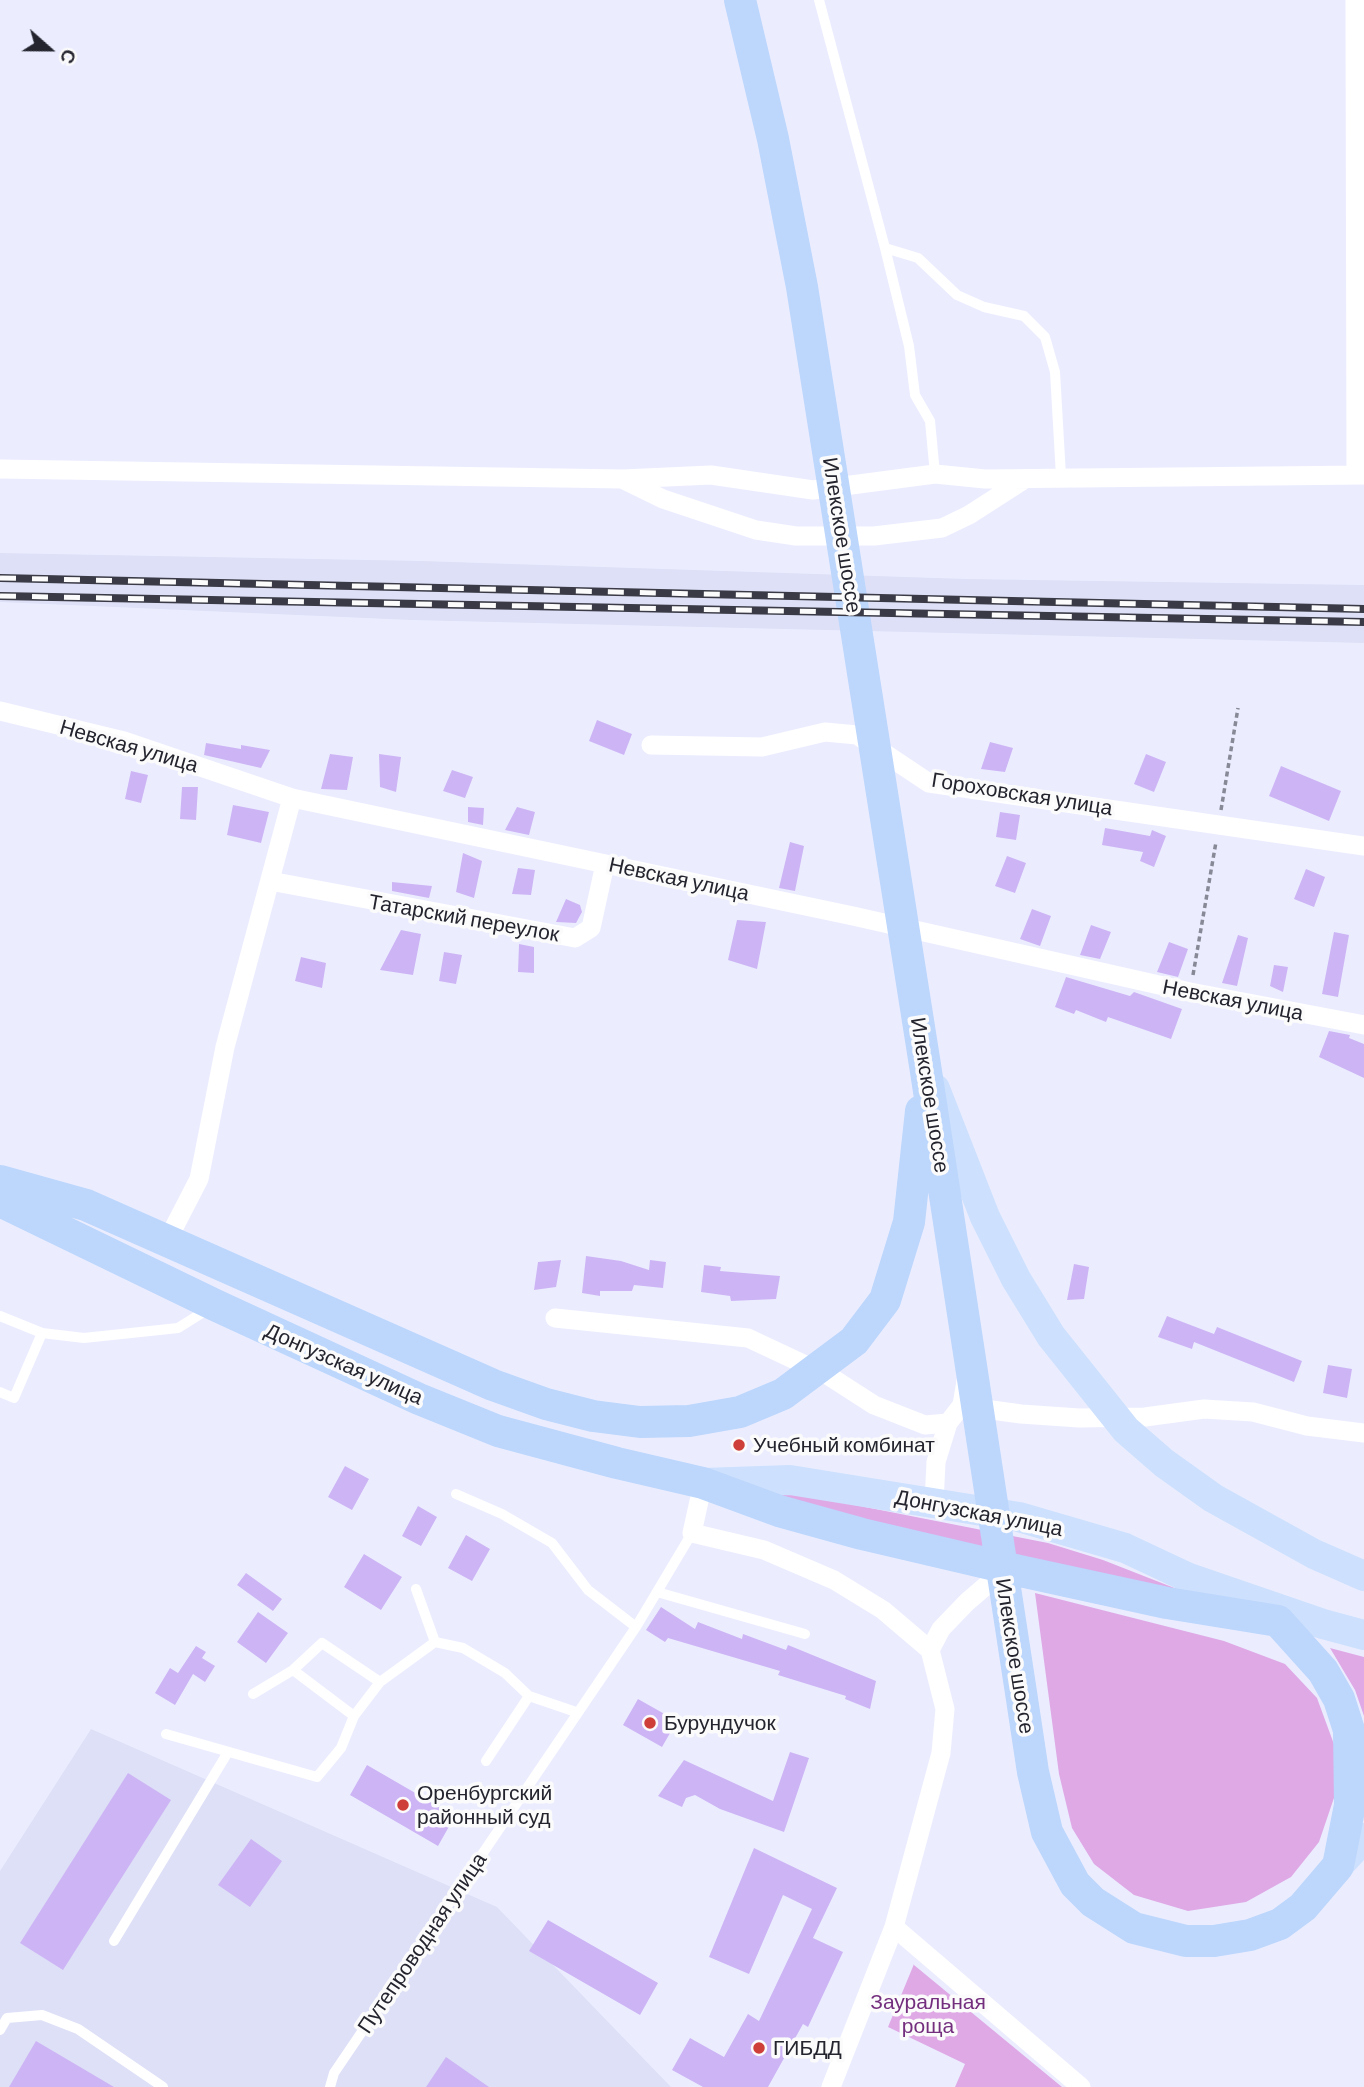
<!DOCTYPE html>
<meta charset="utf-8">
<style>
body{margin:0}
#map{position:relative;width:1364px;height:2087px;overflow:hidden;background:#ebedff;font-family:Barlow,sans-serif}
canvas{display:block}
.north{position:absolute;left:14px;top:14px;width:70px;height:70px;-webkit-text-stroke:5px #fbfbfb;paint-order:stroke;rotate:111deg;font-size:19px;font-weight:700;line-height:28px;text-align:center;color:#23242e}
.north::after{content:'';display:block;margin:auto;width:24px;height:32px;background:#23242e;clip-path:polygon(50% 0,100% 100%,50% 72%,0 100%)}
</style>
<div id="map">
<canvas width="1364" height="2087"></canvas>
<div class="north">С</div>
</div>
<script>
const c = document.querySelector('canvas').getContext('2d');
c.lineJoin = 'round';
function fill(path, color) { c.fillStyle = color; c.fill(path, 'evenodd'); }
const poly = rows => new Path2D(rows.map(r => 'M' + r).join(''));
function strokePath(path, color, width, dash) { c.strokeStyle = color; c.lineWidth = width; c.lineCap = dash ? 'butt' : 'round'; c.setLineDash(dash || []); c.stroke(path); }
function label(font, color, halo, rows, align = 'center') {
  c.font = font + ' Barlow,sans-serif'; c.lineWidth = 7; c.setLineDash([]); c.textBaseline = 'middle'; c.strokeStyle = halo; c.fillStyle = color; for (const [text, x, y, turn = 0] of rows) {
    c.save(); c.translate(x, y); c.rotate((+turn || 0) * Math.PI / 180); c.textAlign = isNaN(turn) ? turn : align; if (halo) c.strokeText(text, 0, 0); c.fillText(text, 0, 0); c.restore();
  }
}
fill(poly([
 [0,553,422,561,967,579,1364,585,1364,643,411,620,0,602],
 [91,1729,497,1907,671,2087,0,2087,0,1871]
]), '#dee0f7');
fill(poly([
 [748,1492,799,1494,1048,1543,1103,1560,1200,1598],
 [1035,1593,1224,1641,1285,1664,1317,1698,1335,1747,1336,1792,1319,1842,1291,1877,1246,1902,1188,1911,1134,1895,1094,1864,1072,1828,1059,1774],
 [1330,1648,1364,1657,1364,1716,1355,1690],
 [914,1964,914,1965,1062,2087,955,2087,965,2064,888,2027]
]), '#dfa9e6');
fill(poly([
 [597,720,632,734,624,755,589,741],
 [990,742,1013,748,1005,772,981,769],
 [206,743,241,749,241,745,270,750,261,768,204,755],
 [330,754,353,757,347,790,321,789],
 [379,754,401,757,396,792,380,787],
 [1146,754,1166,762,1154,792,1134,784],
 [1281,766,1341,791,1329,821,1269,796],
 [452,770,473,777,465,798,443,791],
 [131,771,148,775,141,803,125,799],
 [182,787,198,787,196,820,180,819],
 [233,805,269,812,261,843,227,835],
 [468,807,484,808,483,825,468,822],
 [517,807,535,812,529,835,505,830],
 [1000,812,1020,815,1016,840,996,837],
 [1105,828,1150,836,1152,830,1166,836,1154,867,1140,861,1143,852,1102,845],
 [790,842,804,846,795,891,779,888],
 [463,853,482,861,474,898,456,892],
 [1007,856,1026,863,1015,893,995,886],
 [518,868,535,870,531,895,512,894],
 [1306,869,1325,877,1314,907,1294,899],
 [392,882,432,886,429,898,392,891],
 [566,899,580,905,582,912,576,923,556,922],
 [1032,909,1051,916,1040,946,1020,939],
 [737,920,766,922,757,969,728,960],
 [1091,925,1111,932,1100,959,1080,955],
 [401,930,421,934,413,975,380,970],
 [1334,932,1349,935,1338,997,1322,994],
 [1238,935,1248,938,1237,986,1222,983],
 [1169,942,1188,949,1178,977,1157,972],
 [519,944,534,947,534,973,518,972],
 [444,952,462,955,456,984,439,981],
 [301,957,326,963,322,988,295,981],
 [1274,965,1288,967,1283,992,1270,986],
 [1066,977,1130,996,1134,992,1182,1009,1171,1039,1108,1017,1106,1022,1076,1010,1074,1014,1055,1007],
 [1329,1031,1350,1035,1349,1038,1364,1044,1364,1078,1319,1057],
 [586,1256,621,1261,649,1270,650,1260,666,1262,663,1288,634,1285,632,1291,600,1291,600,1296,582,1293],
 [561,1260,556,1287,534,1290,538,1262],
 [1074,1264,1089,1267,1084,1299,1067,1300],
 [704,1265,721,1267,720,1271,780,1276,776,1299,731,1301,730,1296,701,1292],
 [1167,1316,1214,1334,1217,1327,1302,1361,1294,1382,1194,1342,1192,1349,1158,1337],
 [1328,1365,1352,1369,1347,1398,1323,1393],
 [345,1466,369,1479,352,1510,328,1497],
 [418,1506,437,1517,421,1546,402,1536],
 [466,1535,490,1549,472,1581,448,1568],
 [364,1554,402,1577,381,1610,344,1587],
 [246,1573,282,1599,273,1611,237,1585],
 [661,1607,695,1629,698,1622,742,1639,743,1634,786,1650,788,1645,876,1681,870,1709,845,1699,846,1696,778,1675,780,1671,668,1638,665,1642,646,1630],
 [258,1612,288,1633,266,1663,237,1642],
 [196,1646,206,1652,202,1658,215,1666,205,1682,193,1674,175,1705,155,1693,170,1668,178,1673],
 [638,1699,677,1721,662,1747,623,1725],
 [790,1752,809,1758,784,1832,720,1809,695,1795,686,1798,682,1807,658,1796,684,1760,773,1801],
 [367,1765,455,1816,438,1846,350,1795],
 [128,1773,171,1800,63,1970,20,1943],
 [251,1839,282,1861,250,1907,218,1885],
 [754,1848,837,1888,813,1938,843,1952,808,2027,803,2024,768,2087,703,2087,672,2070,690,2038,724,2057,748,2014,759,2021,812,1909,783,1895,749,1974,709,1957],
 [548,1920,658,1983,640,2015,529,1951],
 [36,2041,114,2087,9,2087],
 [446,2057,489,2087,426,2087]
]), '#cdb5f5');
strokePath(poly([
 [1221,810,1238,708],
 [1193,975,1216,842]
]), '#878997', 3.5, [5, 3.5]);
strokePath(poly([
 [819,0,885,248,918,258,957,295,984,307,1024,316,1045,337,1055,372,1061,476],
 [885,248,909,346,915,395,930,421,935,474],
 [0,1316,42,1333,14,1398,0,1392],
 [42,1333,84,1338,178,1328,210,1308],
 [456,1494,502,1514,552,1543,588,1590,636,1627],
 [416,1589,435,1642],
 [657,1592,805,1634],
 [293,1670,354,1716],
 [253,1694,293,1670,322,1643,380,1682],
 [166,1734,317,1777,341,1748,354,1716,380,1682,435,1642,463,1648,505,1673,529,1696,576,1712],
 [486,1761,529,1696],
 [114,1941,228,1752],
 [0,2030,7,2018,42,2015,78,2029,163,2087],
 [330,2087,334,2073,636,1627,692,1533]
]), '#fff', 10);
strokePath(poly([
 [1355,0,1356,475],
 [0,469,623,479,711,475,813,490,935,474,985,479,1364,475],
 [624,480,663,499,756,530,796,536,874,536,942,528,969,515,1025,479],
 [0,711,124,741,292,798,853,916,1190,992,1364,1025],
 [651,745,762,747,825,732,857,735,929,783,1364,846],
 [270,881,575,938,591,928,605,864],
 [168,1239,199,1179,225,1047,292,798],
 [555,1318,748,1338,829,1376,874,1405,925,1425,948,1423],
 [970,1407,1021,1414,1079,1418,1145,1417,1204,1409,1253,1412,1307,1426,1364,1433],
 [703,1483,692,1533,764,1550,834,1580,883,1610,930,1650],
 [934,1503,936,1462,948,1423,962,1405,966,1381],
 [930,1650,941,1629,967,1602,988,1584,1011,1574],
 [894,1927,1081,2087],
 [831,2087,894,1927,941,1753,945,1709,930,1650]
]), '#fff', 19);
strokePath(poly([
 [935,1089,985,1217,1016,1279,1051,1336,1126,1430,1164,1463,1213,1498,1314,1554,1364,1576],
 [703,1483,790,1480,1019,1517,1125,1548,1189,1578,1323,1624,1364,1635],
 [1338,1866,1364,1838]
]), '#cde0fd', 30);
strokePath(poly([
 [0,1181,86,1205,493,1385,546,1404,593,1416,640,1422,689,1421,740,1412,783,1394,854,1341,885,1300,909,1222,921,1111],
 [0,1201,215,1305,419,1399,498,1431,617,1463,703,1483,779,1511,862,1534,1020,1571,1167,1603,1278,1621,1323,1671,1339,1699,1349,1730,1350,1805,1338,1866,1303,1907,1280,1924,1250,1935,1214,1941,1186,1941,1134,1928,1093,1902,1075,1884,1047,1832,1033,1772,1020,1686,925,1065,802,287,773,139,740,0]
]), '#bcd6fc', 32);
const rail = poly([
 [0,578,1364,609],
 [0,596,1364,622]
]);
strokePath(rail, '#393a45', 8);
strokePath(rail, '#fbfbfb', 5, [16]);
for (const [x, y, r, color] of [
 [739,1445,7,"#ce3f3a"],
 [650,1723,7,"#ce3f3a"],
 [403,1805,7,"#ce3f3a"],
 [759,2048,7,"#ce3f3a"]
]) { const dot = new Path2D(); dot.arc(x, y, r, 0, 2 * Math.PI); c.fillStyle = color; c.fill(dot); strokePath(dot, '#fbfbfb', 2.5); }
label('21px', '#23242e', '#fbfbfb', [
 ["Илекское шоссе",842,535,81],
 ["Невская улица",129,746,16],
 ["Гороховская улица",1022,794,9],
 ["Невская улица",679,879,12],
 ["Татарский переулок",464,918,10],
 ["Невская улица",1233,1000,11],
 ["Илекское шоссе",930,1095,81],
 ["Донгузская улица",344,1364,24],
 ["Донгузская улица",979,1513,11],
 ["Илекское шоссе",1015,1656,81],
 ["Путепроводная улица",422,1943,-56]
]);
label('21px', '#23242e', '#fbfbfb', [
 ["Учебный комбинат",753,1445],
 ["Бурундучок",664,1723],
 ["Оренбургский",417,1793],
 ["районный суд",417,1817],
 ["ГИБДД",773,2048]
], 'left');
label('21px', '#742e7e', '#fbfbfb', [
 ["Зауральная",928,2002],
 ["роща",928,2026]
]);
</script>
